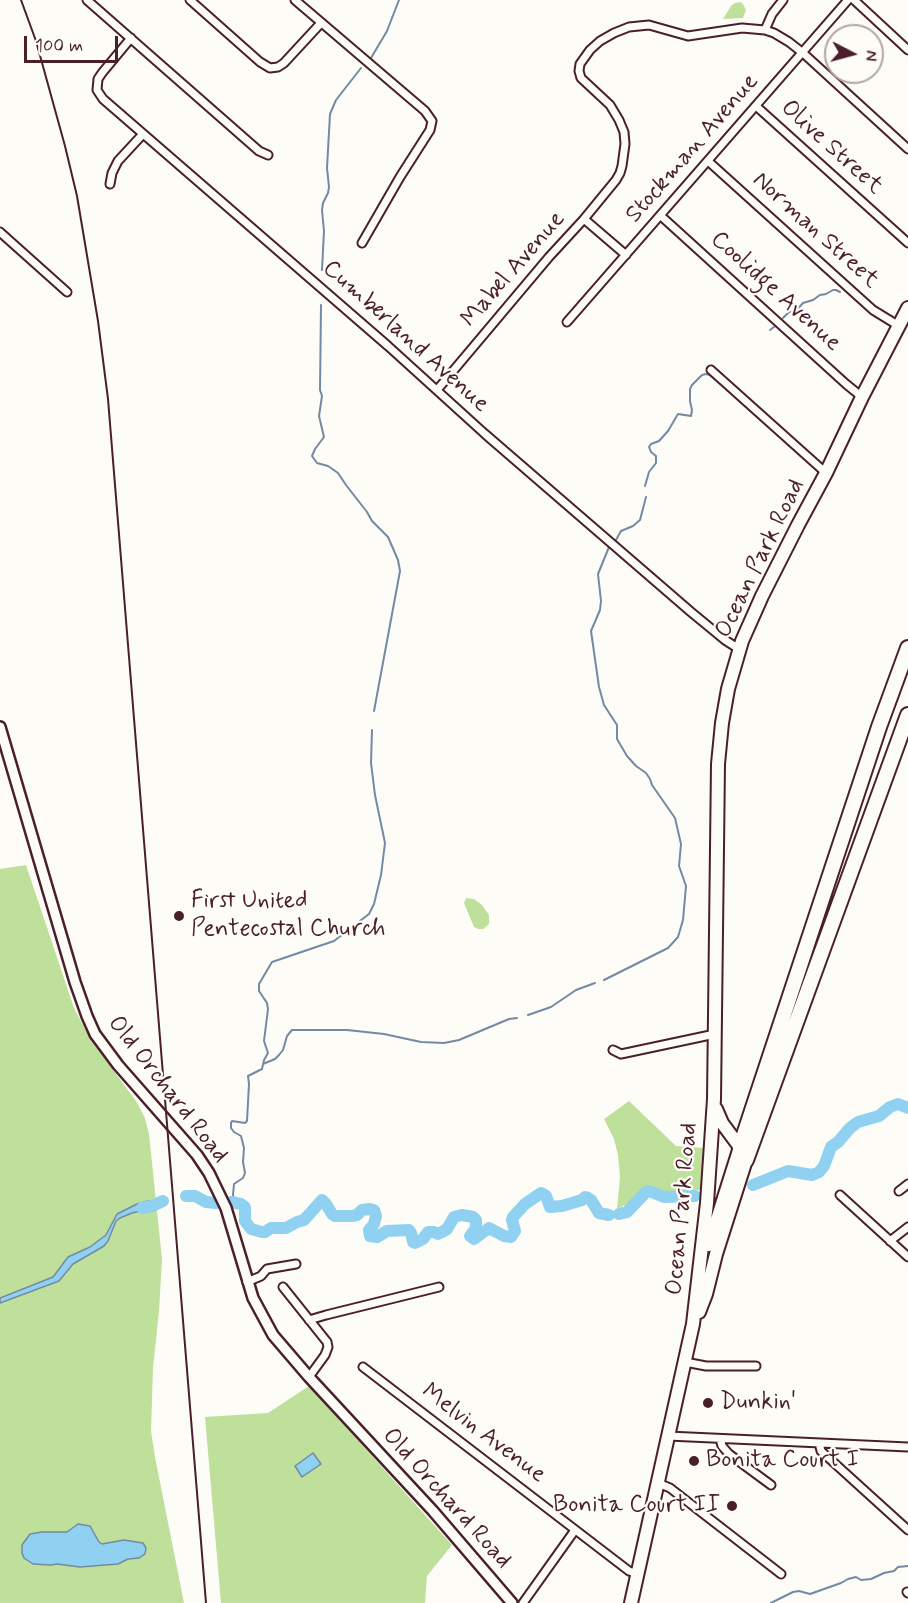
<!DOCTYPE html>
<style>
body{margin:0}
#map{position:relative;width:908px;height:1603px;overflow:hidden;background:#fdfcf7;font-family:Mynerve,sans-serif}
canvas{display:block}
.north{position:absolute;left:824px;top:24px;width:60px;height:60px;box-sizing:border-box;background:#fdfcf7;border:2px solid #b5a4a5;border-radius:50%;rotate:96deg;font-size:16px;font-weight:700;line-height:24px;text-align:center;color:#4a1f2b}
.north::after{content:'';display:block;margin:auto;width:21px;height:27px;background:#4a1f2b;clip-path:polygon(50% 0,100% 100%,50% 72%,0 100%)}
.scale{position:absolute;left:24px;top:36px;width:94px;height:27px;box-sizing:border-box;border:3px solid #4a1f2b;border-top:0;padding-left:8px;font-size:18px;line-height:21px;white-space:nowrap;color:#4a1f2b;-webkit-text-stroke:4px #fdfcf7;paint-order:stroke}
</style>
<div id="map">
<canvas width="908" height="1603"></canvas>
<div class="north">N</div>
<div class="scale">100 m</div>
</div>
<script>
const c = document.querySelector('canvas').getContext('2d');
c.lineJoin = 'round';
function fill(path, color) { c.fillStyle = color; c.fill(path, 'evenodd'); }
const poly = rows => new Path2D(rows.map(r => 'M' + r).join(''));
function strokePath(path, color, width, dash) { c.strokeStyle = color; c.lineWidth = width; c.lineCap = dash ? 'butt' : 'round'; c.setLineDash(dash || []); c.stroke(path); }
function label(font, color, halo, rows, align = 'center') {
  c.font = font + ' Mynerve,sans-serif'; c.lineWidth = 4.5; c.setLineDash([]); c.textBaseline = 'middle'; c.strokeStyle = halo; c.fillStyle = color; for (const [text, x, y, turn = 0] of rows) {
    c.save(); c.translate(x, y); c.rotate((+turn || 0) * Math.PI / 180); c.textAlign = isNaN(turn) ? turn : align; if (halo) c.strokeText(text, 0, 0); c.fillText(text, 0, 0); c.restore();
  }
}
fill(poly([
 [741,2,743,4,746,10,743,18,723,19,731,6,735,3],
 [26,865,74,1008,91,1040,136,1101,145,1118,149,1134,162,1259,159,1311,153,1368,151,1431,155,1457,184,1603,0,1603,0,869],
 [466,898,474,899,482,905,489,915,489,924,483,929,478,929,474,927,464,903],
 [629,1101,676,1146,704,1148,701,1190,664,1192,654,1187,648,1186,643,1188,631,1202,617,1209,620,1177,618,1155,614,1139,604,1119],
 [309,1386,452,1545,427,1576,425,1603,221,1603,205,1417,268,1413]
]), '#bfe09a');
const water = poly([
 [148,1201,156,1201,157,1207,132,1213,120,1218,116,1221,108,1241,104,1246,73,1264,59,1281,0,1303,0,1298,53,1277,68,1257,90,1247,106,1235,117,1214,137,1204,148,1201],
 [313,1453,321,1464,302,1477,295,1466,313,1453],
 [78,1524,90,1526,99,1542,102,1544,124,1540,143,1543,146,1548,145,1554,139,1558,128,1559,118,1564,80,1567,57,1564,51,1565,33,1564,24,1558,22,1553,22,1545,30,1534,42,1532,67,1532,78,1524]
]);
fill(water, '#90d1f2');
strokePath(water, '#748aa2', 1.5);
strokePath(poly([
 [371,58,387,31,399,0],
 [322,270,324,231,322,210,323,203,328,193,329,187,327,168,330,114,336,100,361,68],
 [321,305,320,390,322,396,319,416,324,437,315,449,312,456,317,463,328,466,338,473,346,485,367,512,372,521,388,537,398,560,400,571,374,711],
 [783,318,789,312,796,311,803,303,813,300,820,295,826,294,833,290,836,290,840,292],
 [770,330,774,327],
 [645,486,649,472,656,463,656,456,651,452,649,447,651,444,659,441,668,431,678,414,691,416,692,410,690,401,690,389,692,385,702,375,706,374,710,375,722,385],
 [616,540,621,531,633,526,640,520,646,497],
 [604,980,668,948,678,937,683,920,686,886,679,866,681,844,675,818,652,785,650,779,646,773,636,766,627,756,617,739,617,725,604,705,599,687,591,631,600,610,601,601,598,574,609,547],
 [528,1015,551,1007,576,990,595,983],
 [263,1064,275,1059,279,1055,283,1050,287,1036,292,1030,347,1030,384,1034,421,1042,444,1043,459,1040,509,1019,517,1018],
 [235,1202,233,1195,234,1184,243,1178,245,1173,243,1162,244,1148,241,1136,234,1132,231,1128,231,1123,232,1121,245,1123,247,1121,249,1084,248,1076,262,1069,264,1060,268,1053,264,1041,268,1009,267,1003,259,991,259,984,272,962,334,941,369,914,374,904,381,875,385,843,375,795,371,763,372,730],
 [771,1603,793,1592,799,1591,810,1594,841,1583,848,1579,856,1577,861,1580,871,1579,884,1573,894,1571,898,1567,908,1566]
]), '#748aa2', 2);
strokePath(poly([
 [753,1185,788,1171,812,1175,819,1172,824,1166,831,1147,838,1142,850,1128,858,1122,879,1116,890,1107,898,1104,908,1108],
 [186,1196,195,1196,206,1202,216,1203],
 [231,1202,241,1204,245,1207,245,1221,251,1229,262,1232,265,1232,271,1228,286,1228,297,1222,304,1220,322,1200,326,1204,332,1214,335,1216,352,1216,357,1215,362,1210,370,1209,374,1210,376,1216,374,1224,369,1230,370,1236,377,1237,387,1231,409,1230,411,1233,413,1242,415,1243,423,1239,428,1232,434,1232,438,1234,442,1232,447,1229,454,1217,462,1215,473,1217,476,1220,476,1228,470,1236,474,1239,489,1228,504,1236,511,1237,515,1231,512,1220,513,1217,525,1204,541,1193,546,1196,550,1207,562,1206,582,1200,585,1197,588,1198,591,1200,599,1213,609,1215],
 [142,1208,152,1206,163,1201],
 [619,1214,627,1212,646,1192,649,1191,664,1197,695,1196]
]), '#90d1f2', 12);
const minor = poly([
 [87,0,259,151,268,155],
 [190,0,260,62,270,68,278,67,284,63,321,23],
 [295,0,425,111,432,121,430,130,400,177,362,243],
 [854,0,908,50],
 [765,30,772,14,783,0],
 [131,38,102,73,98,79,97,90,103,99,388,346,485,434,691,612,725,640,739,649],
 [756,106,908,243],
 [708,161,873,310,899,326],
 [110,184,112,173,118,161,143,134],
 [661,216,846,384,862,397],
 [584,219,616,180,620,173,622,166,625,144,624,132,619,120,610,105,581,78,579,71,580,64,590,50,600,41,614,33,629,27,649,25,688,36,742,28,765,30,774,33,789,42,803,53,908,149],
 [0,232,67,292],
 [567,322,848,0],
 [711,370,826,473],
 [437,390,549,257,584,219,626,255],
 [613,1050,621,1054,715,1034],
 [899,1191,908,1184],
 [840,1195,908,1257],
 [890,1241,908,1227],
 [247,1282,261,1276,267,1269,296,1264],
 [283,1287,327,1342,328,1347,325,1355,309,1377],
 [309,1320,326,1315,439,1287],
 [685,1362,706,1366,756,1366],
 [363,1367,629,1571,638,1574],
 [668,1436,908,1447],
 [720,1439,722,1446,729,1454,771,1485],
 [819,1443,821,1451,908,1530],
 [658,1483,670,1488,781,1574],
 [907,1592,908,1593],
 [523,1603,575,1530]
]);
const tertiary = poly([
 [0,727,75,982,87,1016,95,1034,118,1065,197,1155,209,1173,226,1208,253,1298,273,1335,309,1377,433,1511,512,1603]
]);
const primary = poly([
 [709,1245,740,1147],
 [699,1312,706,1294,716,1254,746,1160,745,1154,722,1123,716,1109],
 [631,1603,693,1324,707,1203,714,1099,718,764,722,723,728,689,742,641,762,596,798,525,826,473,862,397,908,308]
]);
const motorway = poly([
 [740,1147,879,727,908,648],
 [746,1160,908,715]
]);
strokePath(minor, '#4a1f2b', 11);
strokePath(tertiary, '#4a1f2b', 14);
strokePath(primary, '#4a1f2b', 16);
strokePath(motorway, '#4a1f2b', 18);
strokePath(minor, '#fdfcf7', 7);
strokePath(tertiary, '#fdfcf7', 9);
strokePath(primary, '#fdfcf7', 12);
strokePath(motorway, '#fdfcf7', 14);
strokePath(poly([
 [21,0,36,41,65,146,77,196,98,321,108,399,206,1603]
]), '#4a1f2b', 2);
for (const [x, y, r, color] of [
 [179,916,6,"#4a1f2b"],
 [708,1403,6,"#4a1f2b"],
 [694,1461,6,"#4a1f2b"],
 [732,1506,6,"#4a1f2b"]
]) { const dot = new Path2D(); dot.arc(x, y, r, 0, 2 * Math.PI); c.fillStyle = color; c.fill(dot); strokePath(dot, '#fdfcf7', 2); }
label('24px', '#4a1f2b', '#fdfcf7', [
 ["Olive Street",831,148,42],
 ["Stockman Avenue",693,149,-49],
 ["Norman Street",815,231,42],
 ["Mabel Avenue",514,270,-49],
 ["Coolidge Avenue",775,292,42],
 ["Cumberland Avenue",405,337,42],
 ["Ocean Park Road",761,559,-64],
 ["Old Orchard Road",167,1090,52],
 ["Ocean Park Road",683,1209,-85],
 ["Melvin Avenue",483,1434,37],
 ["Old Orchard Road",446,1499,48]
]);
label('24px', '#4a1f2b', '#fdfcf7', [
 ["First United",191,902],
 ["Pentecostal Church",191,930],
 ["Dunkin'",720,1403],
 ["Bonita Court I",706,1461],
 ["Bonita Court II",720,1506,"right"]
], 'left');
</script>
